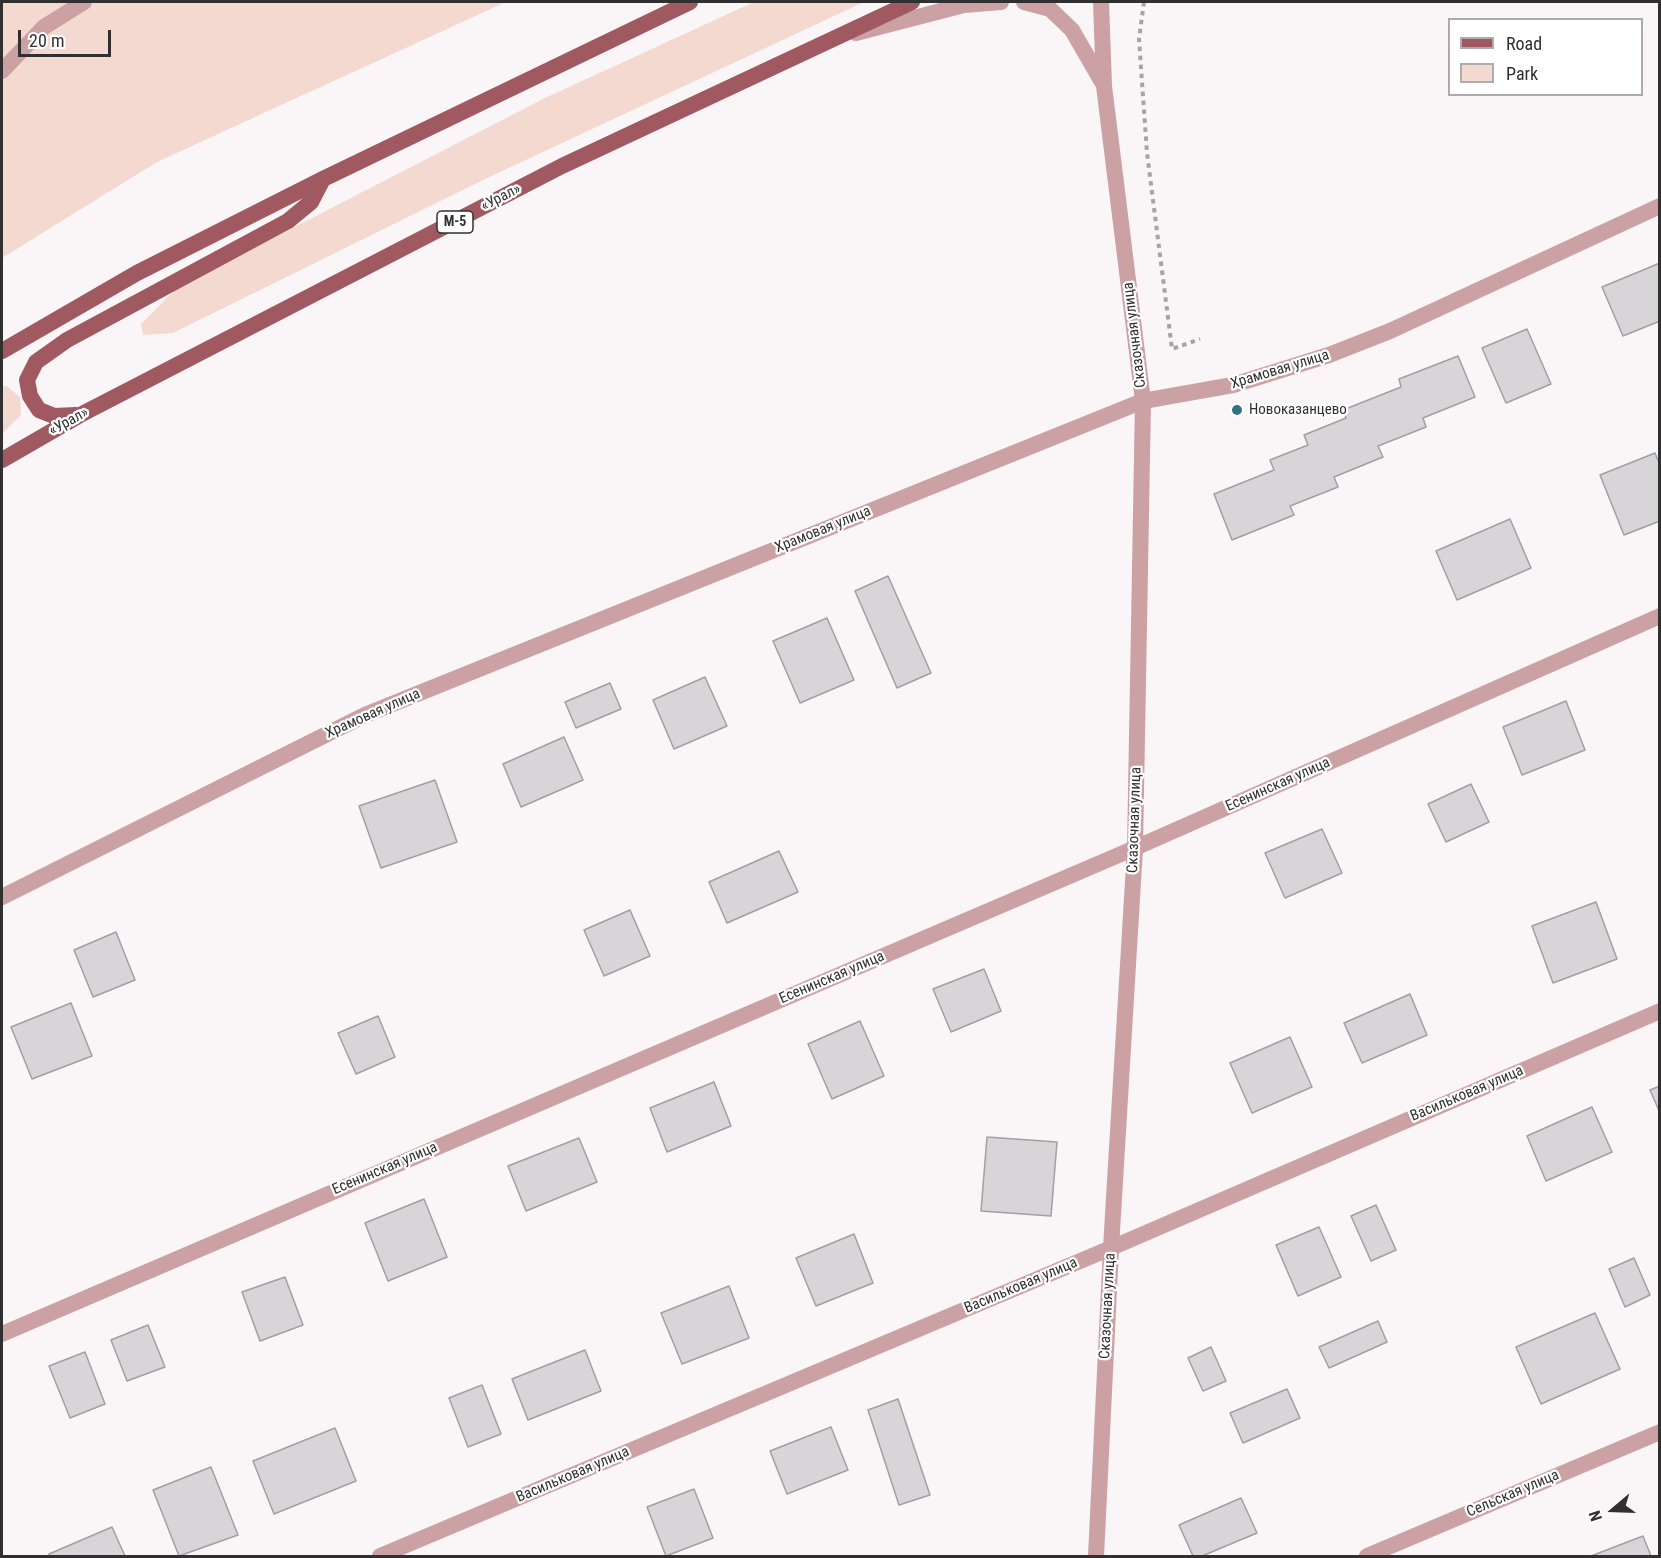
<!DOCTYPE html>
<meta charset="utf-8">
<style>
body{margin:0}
#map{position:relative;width:1661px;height:1558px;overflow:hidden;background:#faf5f7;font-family:"Roboto Condensed",sans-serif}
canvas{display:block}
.frame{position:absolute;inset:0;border:3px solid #313031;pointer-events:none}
.legend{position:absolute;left:1448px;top:18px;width:195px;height:78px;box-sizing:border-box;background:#fff;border:2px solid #adacad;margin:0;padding:8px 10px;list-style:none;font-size:18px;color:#313031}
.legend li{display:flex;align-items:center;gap:12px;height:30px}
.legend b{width:30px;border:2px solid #adacad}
.north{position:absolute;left:1583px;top:1480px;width:60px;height:60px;-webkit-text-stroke:4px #fff;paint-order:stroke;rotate:251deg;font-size:16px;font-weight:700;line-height:24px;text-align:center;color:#313031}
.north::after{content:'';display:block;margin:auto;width:21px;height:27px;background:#313031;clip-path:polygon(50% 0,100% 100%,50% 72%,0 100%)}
.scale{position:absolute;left:18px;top:30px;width:93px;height:27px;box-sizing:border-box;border:3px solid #313031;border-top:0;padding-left:8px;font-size:18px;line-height:21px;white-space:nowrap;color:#313031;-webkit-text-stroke:4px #fff;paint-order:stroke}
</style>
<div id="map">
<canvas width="1661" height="1558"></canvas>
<div class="frame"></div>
<ul class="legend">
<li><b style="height:8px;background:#a05961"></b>Road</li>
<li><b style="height:16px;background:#f3d9d0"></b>Park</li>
</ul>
<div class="north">N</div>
<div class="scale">20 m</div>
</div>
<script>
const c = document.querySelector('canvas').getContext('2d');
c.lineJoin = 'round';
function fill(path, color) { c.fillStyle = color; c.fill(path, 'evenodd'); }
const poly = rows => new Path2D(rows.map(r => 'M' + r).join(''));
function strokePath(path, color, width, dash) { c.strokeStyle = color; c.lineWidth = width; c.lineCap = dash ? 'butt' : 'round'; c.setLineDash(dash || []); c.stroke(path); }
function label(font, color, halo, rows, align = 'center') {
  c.font = font + ' "Roboto Condensed",sans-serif'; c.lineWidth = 4.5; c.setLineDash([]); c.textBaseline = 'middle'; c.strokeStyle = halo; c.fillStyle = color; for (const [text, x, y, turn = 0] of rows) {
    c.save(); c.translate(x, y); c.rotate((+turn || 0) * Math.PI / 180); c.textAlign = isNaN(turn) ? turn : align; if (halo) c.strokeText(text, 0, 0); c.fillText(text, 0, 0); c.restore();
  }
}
fill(poly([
 [2,2,506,2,157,162,2,258],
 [754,2,864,2,483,180,173,333,143,335,141,324,178,287,545,98],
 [2,386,7,386,20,397,21,415,2,434]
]), '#f3d9d0');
const building = poly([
 [1660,263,1660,321,1623,336,1602,287,1660,263],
 [1527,329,1551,384,1506,403,1482,348,1527,329],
 [1458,356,1475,397,1423,418,1426,427,1378,446,1383,457,1334,477,1338,487,1290,506,1294,515,1232,540,1214,494,1274,470,1270,460,1308,445,1304,435,1346,418,1343,410,1401,387,1399,379,1458,356],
 [1655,453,1660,465,1660,521,1624,535,1600,475,1655,453],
 [1510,519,1531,568,1457,600,1436,551,1510,519],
 [888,576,931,673,897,688,855,591,888,576],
 [827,618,854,680,800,703,773,641,827,618],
 [705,677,727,726,674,749,653,700,705,677],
 [610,683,621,709,576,728,565,702,610,683],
 [1566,701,1585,750,1522,775,1503,727,1566,701],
 [564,737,583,780,521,807,503,764,564,737],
 [435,780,457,842,381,868,359,806,435,780],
 [1471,784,1489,822,1446,842,1428,804,1471,784],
 [1322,829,1342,873,1285,898,1265,853,1322,829],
 [779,851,798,892,727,923,709,882,779,851],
 [1596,902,1617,959,1553,983,1532,926,1596,902],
 [630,910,650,956,604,976,584,930,630,910],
 [116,932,135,980,93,997,74,950,116,932],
 [984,969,1001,1011,951,1032,933,989,984,969],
 [1410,994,1427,1035,1362,1063,1344,1023,1410,994],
 [71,1003,92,1056,32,1079,11,1027,71,1003],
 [378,1016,395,1057,356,1074,338,1033,378,1016],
 [860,1021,884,1076,832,1099,808,1044,860,1021],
 [1290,1037,1312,1087,1252,1113,1230,1063,1290,1037],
 [714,1082,731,1126,667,1152,650,1108,714,1082],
 [1660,1086,1660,1113,1650,1090,1660,1086],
 [1592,1107,1612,1152,1546,1181,1527,1136,1592,1107],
 [987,1137,1057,1142,1051,1216,981,1211,987,1137],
 [579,1138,597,1182,526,1211,508,1166,579,1138],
 [424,1199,447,1257,388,1281,365,1223,424,1199],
 [1376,1205,1396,1250,1371,1261,1351,1216,1376,1205],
 [1319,1227,1341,1277,1298,1296,1276,1245,1319,1227],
 [854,1234,873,1283,816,1306,796,1258,854,1234],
 [1634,1258,1650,1295,1625,1307,1609,1269,1634,1258],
 [285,1277,303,1325,260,1341,242,1292,285,1277],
 [729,1286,749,1338,682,1364,661,1313,729,1286],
 [1595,1313,1620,1369,1541,1404,1516,1347,1595,1313],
 [1378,1321,1387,1342,1329,1368,1319,1347,1378,1321],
 [148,1325,165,1367,127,1381,111,1340,148,1325],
 [1211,1347,1226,1381,1203,1391,1188,1358,1211,1347],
 [585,1350,601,1391,528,1420,512,1379,585,1350],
 [85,1352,105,1404,70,1418,49,1366,85,1352],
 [482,1385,501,1434,468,1447,449,1398,482,1385],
 [1287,1389,1300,1418,1243,1443,1230,1413,1287,1389],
 [898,1399,930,1495,899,1505,868,1410,898,1399],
 [831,1427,848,1470,787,1494,770,1451,831,1427],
 [335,1428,356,1481,274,1514,253,1461,335,1428],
 [211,1467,238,1535,179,1556,153,1490,211,1467],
 [694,1489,713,1538,666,1556,647,1507,694,1489],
 [1241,1498,1257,1533,1202,1556,1193,1556,1179,1525,1241,1498],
 [112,1527,125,1556,50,1556,49,1554,112,1527],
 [1643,1536,1651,1556,1591,1556,1643,1536]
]);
fill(building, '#d8d5d9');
strokePath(building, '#a29fa3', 1.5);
strokePath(poly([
 [1144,2,1139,39,1147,153,1172,349,1200,339]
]), '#a7a3a5', 4, [4.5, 4.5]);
strokePath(poly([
 [2,71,44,27,84,2]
]), '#cba1a4', 16);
strokePath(poly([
 [1024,2,1050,9,1072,30,1102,82],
 [856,33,964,5,1001,2],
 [2,897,365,715,1143,401,1233,385,1329,355,1390,331,1660,206],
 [2,1334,1135,848,1660,616],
 [380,1556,1111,1248,1660,1011],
 [1096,1556,1111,1248,1135,848,1143,401,1104,86,1101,2],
 [1367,1556,1660,1432]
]), '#cba1a4', 16);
strokePath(poly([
 [2,351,137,273,323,179,690,2],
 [76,415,54,416,39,410,30,396,27,380,36,362,67,340,288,221,311,202,323,179],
 [2,460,80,415,562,166,912,2]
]), '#a05961', 16);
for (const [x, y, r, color] of [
 [1237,410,6,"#307483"]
]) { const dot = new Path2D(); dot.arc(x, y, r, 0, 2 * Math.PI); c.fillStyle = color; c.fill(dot); strokePath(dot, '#fff', 2); }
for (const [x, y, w] of [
 [455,222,36]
]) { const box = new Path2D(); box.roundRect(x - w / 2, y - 11, w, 22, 4.5); c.fillStyle = '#fff'; c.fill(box); strokePath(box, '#313031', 1.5); }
label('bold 14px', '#313031', null, [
 ["М-5",455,222]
]);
label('15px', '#313031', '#fff', [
 ["«Урал»",501,198,-27],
 ["Сказочная улица",1135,335,-97],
 ["Храмовая улица",1280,370,-17],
 ["«Урал»",69,422,-29],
 ["Храмовая улица",823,530,-22],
 ["Храмовая улица",373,714,-24],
 ["Есенинская улица",1278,785,-24],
 ["Сказочная улица",1135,820,-88],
 ["Есенинская улица",832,978,-23],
 ["Васильковая улица",1467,1094,-23],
 ["Есенинская улица",385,1169,-23],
 ["Васильковая улица",1021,1286,-23],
 ["Сказочная улица",1108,1306,-87],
 ["Васильковая улица",573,1475,-23],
 ["Сельская улица",1513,1494,-23]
]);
label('15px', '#313031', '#fff', [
 ["Новоказанцево",1249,410]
], 'left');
</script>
